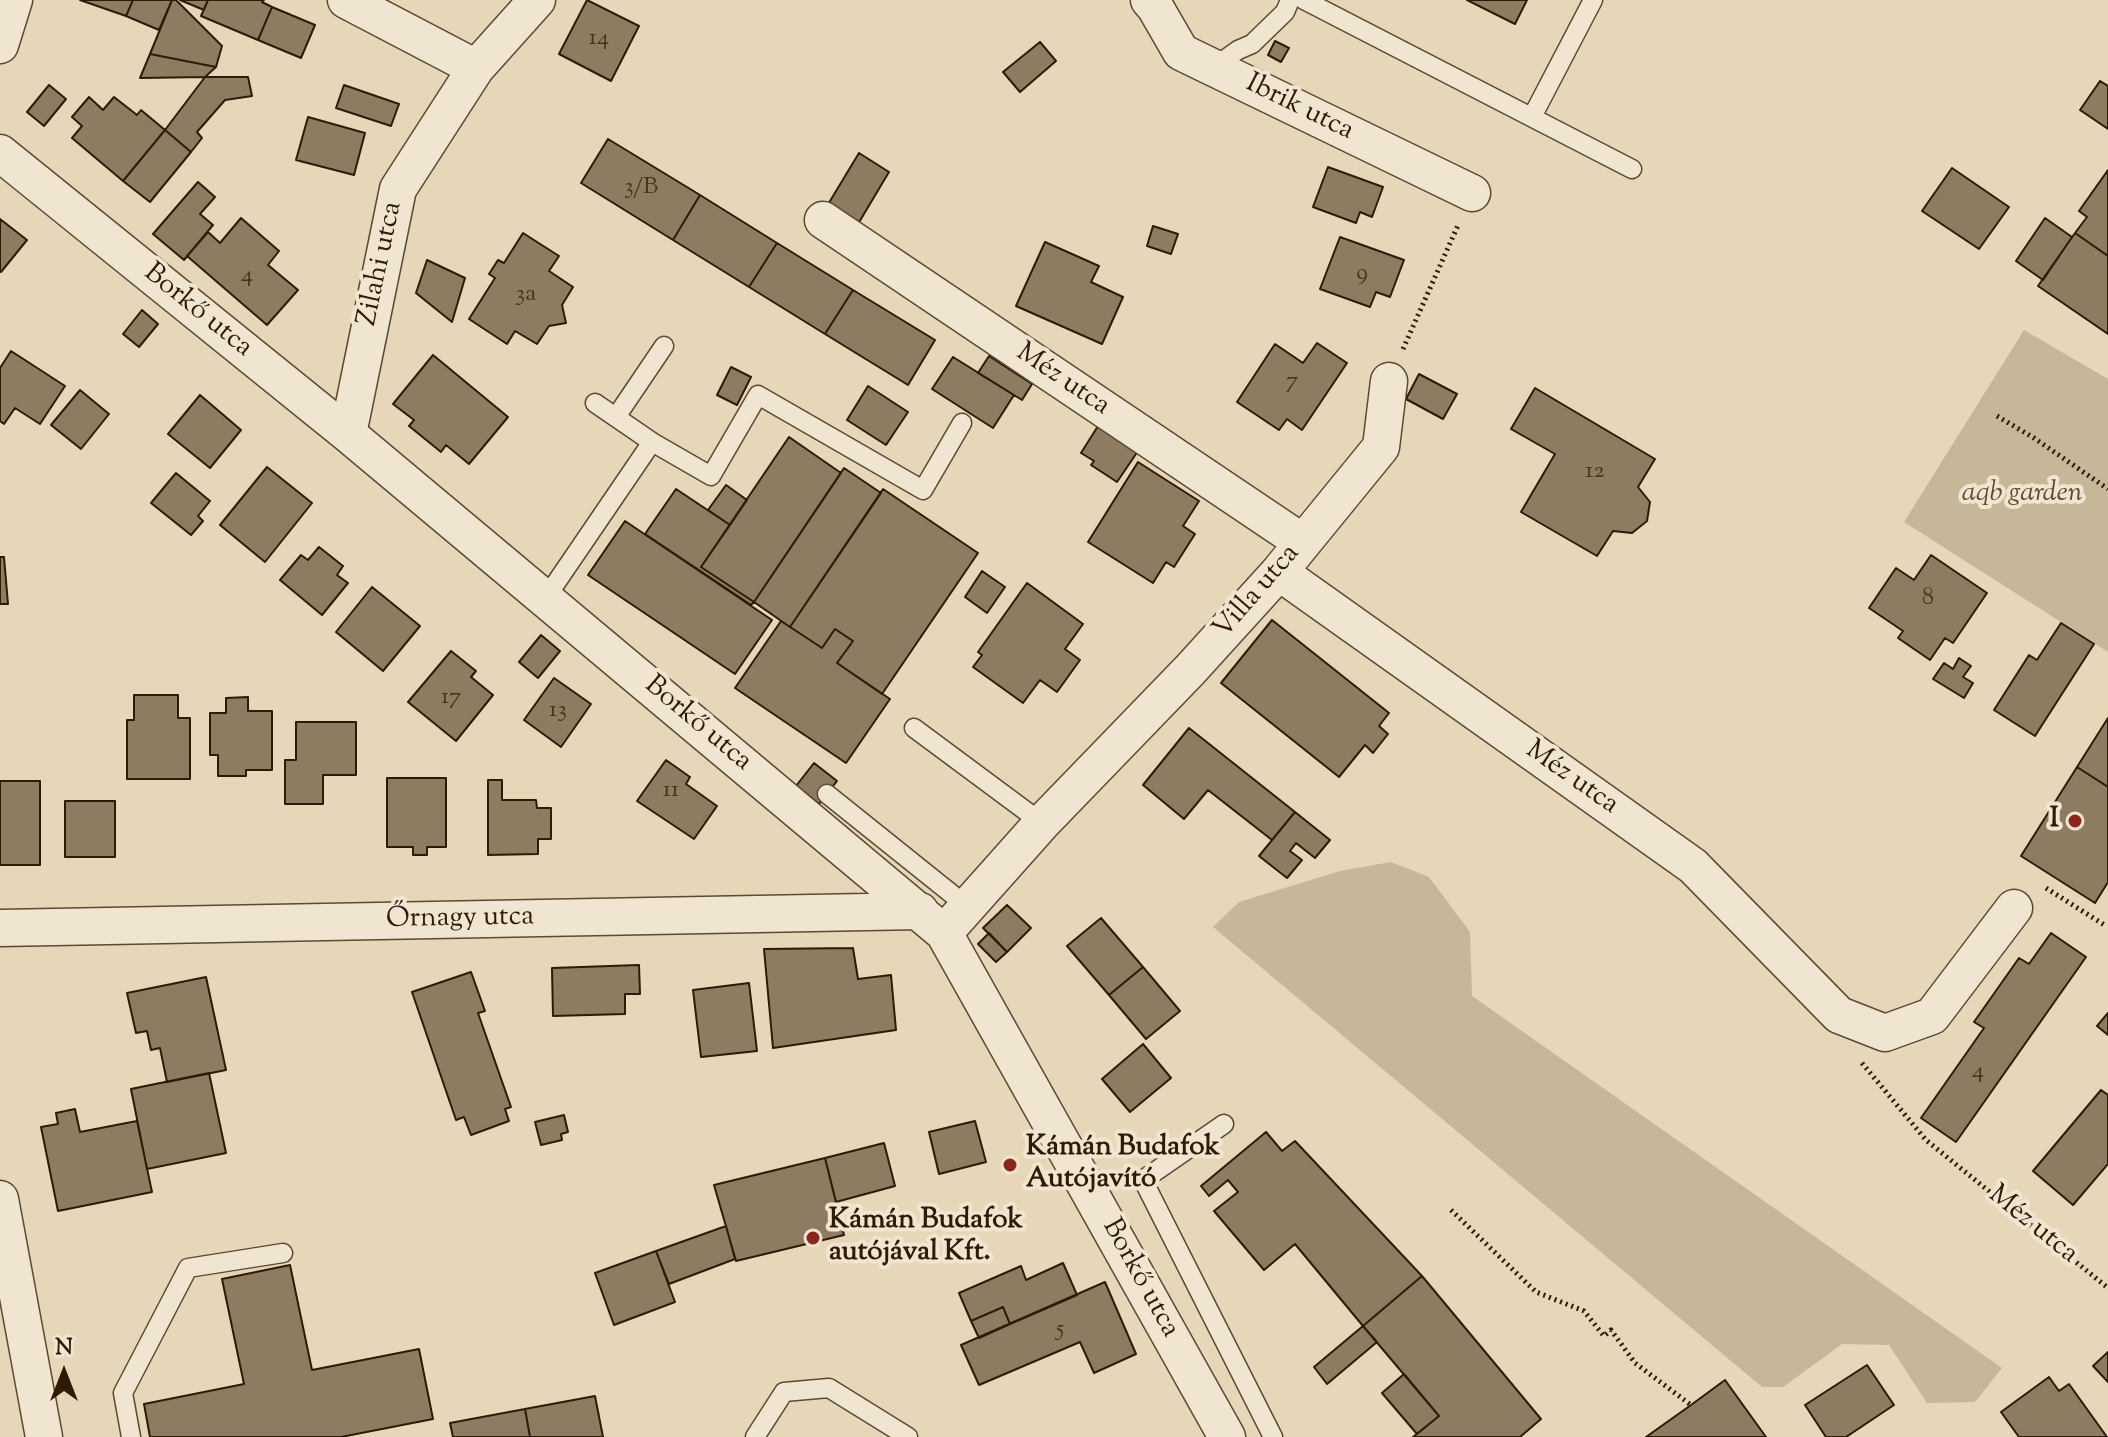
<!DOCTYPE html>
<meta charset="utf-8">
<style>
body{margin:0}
#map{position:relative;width:2108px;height:1437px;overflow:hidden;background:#e6d7b8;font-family:"Sorts Mill Goudy",serif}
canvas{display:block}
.north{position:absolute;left:24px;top:1333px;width:80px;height:80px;-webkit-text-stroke:6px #efe5d1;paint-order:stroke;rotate:0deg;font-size:22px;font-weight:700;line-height:32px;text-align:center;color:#2f1a05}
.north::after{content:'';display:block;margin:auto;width:28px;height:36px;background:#2f1a05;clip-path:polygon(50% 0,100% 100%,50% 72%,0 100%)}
</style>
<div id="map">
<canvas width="2108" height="1437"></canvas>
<div class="north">N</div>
</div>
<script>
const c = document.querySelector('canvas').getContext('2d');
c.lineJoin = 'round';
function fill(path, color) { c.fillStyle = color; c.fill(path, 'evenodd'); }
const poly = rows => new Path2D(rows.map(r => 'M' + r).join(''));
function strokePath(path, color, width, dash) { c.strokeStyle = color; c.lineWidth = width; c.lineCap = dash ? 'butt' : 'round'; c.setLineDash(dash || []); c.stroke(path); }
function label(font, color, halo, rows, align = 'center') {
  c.font = font + ' "Sorts Mill Goudy",serif'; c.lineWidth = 8; c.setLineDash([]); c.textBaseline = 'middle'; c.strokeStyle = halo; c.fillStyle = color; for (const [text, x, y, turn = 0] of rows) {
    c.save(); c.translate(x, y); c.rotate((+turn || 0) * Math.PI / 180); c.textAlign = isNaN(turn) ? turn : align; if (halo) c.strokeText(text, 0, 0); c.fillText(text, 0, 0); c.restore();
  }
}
fill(poly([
 [2024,330,2108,379,2108,652,1904,522],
 [1391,862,1429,877,1470,932,1472,996,2002,1368,1975,1402,1927,1403,1889,1345,1842,1344,1783,1387,1762,1387,1213,927,1239,902,1340,871]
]), '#c7b79a');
const building = poly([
 [80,0,133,0,126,16,80,0],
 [133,0,172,0,159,30,126,16,133,0],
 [172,0,176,0,222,46,216,67,150,54,172,0],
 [180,0,208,0,204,10,180,0],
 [208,0,264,0,262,2,272,7,258,40,201,16,208,0],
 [587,0,639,26,611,81,559,54,587,0],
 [1467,0,1527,0,1515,24,1467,0],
 [272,7,315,25,301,58,258,40,272,7],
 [1275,41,1289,48,1281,62,1268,55,1275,41],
 [1040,42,1056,61,1020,92,1003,72,1040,42],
 [150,54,216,67,205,77,140,78,150,54],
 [205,77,248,77,252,96,225,100,197,132,202,138,191,152,165,130,205,77],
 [2100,81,2108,86,2108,129,2080,110,2100,81],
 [49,85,66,99,44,126,27,112,49,85],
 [344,85,399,104,391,126,336,108,344,85],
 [89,97,103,110,114,97,137,115,141,110,165,130,123,181,72,138,82,126,72,117,89,97],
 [308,117,365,133,354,175,296,160,308,117],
 [165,130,191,152,150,202,123,181,165,130],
 [608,139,700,195,673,240,581,183,608,139],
 [859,153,889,172,858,224,827,206,859,153],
 [1328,167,1383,187,1372,217,1360,212,1356,223,1313,207,1328,167],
 [1952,168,2009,207,1979,249,1922,211,1952,168],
 [2108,170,2108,256,2075,233,2087,217,2079,211,2108,170],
 [198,182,215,197,200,214,213,225,184,260,153,234,198,182],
 [700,195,777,243,749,287,673,240,700,195],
 [241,218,279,251,268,265,298,290,267,325,187,256,208,232,220,243,241,218],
 [2045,218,2072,237,2043,280,2016,261,2045,218],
 [0,219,27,240,1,272,0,271,0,219],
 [1153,226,1178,234,1171,254,1147,246,1153,226],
 [523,233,559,256,549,271,573,287,562,305,566,323,549,326,537,344,515,331,507,344,469,319,495,278,489,274,498,260,504,263,523,233],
 [2075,233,2108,256,2108,334,2038,286,2075,233],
 [1340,237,1404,260,1390,297,1376,292,1370,307,1320,289,1340,237],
 [1045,242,1099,266,1091,282,1123,297,1102,344,1016,306,1045,242],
 [777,243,853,290,825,334,749,287,777,243],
 [427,260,465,278,452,322,416,293,427,260],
 [853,290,935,340,908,385,825,334,853,290],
 [142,310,158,324,139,347,123,334,142,310],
 [1317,343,1347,363,1302,430,1287,419,1279,430,1237,402,1275,344,1303,363,1317,343],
 [11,351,65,386,40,424,15,408,4,424,0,421,0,368,11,351],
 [433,355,508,417,469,464,446,445,441,452,409,426,414,420,393,404,433,355],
 [989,356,1032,384,1022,400,978,373,989,356],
 [953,357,1014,395,993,428,932,389,953,357],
 [731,367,751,377,737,405,717,395,731,367],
 [1419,374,1457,394,1443,419,1406,399,1419,374],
 [868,386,908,412,886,445,847,420,868,386],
 [1535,388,1655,459,1638,487,1650,502,1647,521,1632,533,1613,531,1597,556,1521,512,1555,454,1511,429,1535,388],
 [80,390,109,414,81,449,51,425,80,390],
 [200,395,241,430,210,468,168,434,200,395],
 [1098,426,1138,451,1117,482,1091,465,1094,461,1081,453,1098,426],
 [789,437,841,473,754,602,701,567,789,437],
 [1138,462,1199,501,1183,526,1195,534,1174,567,1166,562,1153,583,1088,542,1138,462],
 [267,467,312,503,265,562,220,525,267,467],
 [844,468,881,493,790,627,754,602,844,468],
 [176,473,210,501,198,516,203,521,191,535,151,503,176,473],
 [726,485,747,500,730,525,708,510,726,485],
 [676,489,730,525,701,567,754,602,751,605,645,534,676,489],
 [883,489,978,553,882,694,837,663,853,641,835,629,822,648,790,627,883,489],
 [625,521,772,620,735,674,588,575,625,521],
 [319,547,343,566,337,575,348,583,322,615,280,580,301,555,308,560,319,547],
 [1931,555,1987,593,1953,643,1945,638,1930,660,1898,638,1903,631,1869,608,1896,568,1914,580,1931,555],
 [0,557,4,557,8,604,0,604,0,557],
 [982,571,1005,587,987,613,965,597,982,571],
 [1027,583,1083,624,1065,649,1080,660,1057,692,1040,680,1023,703,973,667,982,655,978,652,1027,583],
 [372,587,420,626,383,671,336,632,372,587],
 [1272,620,1389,713,1379,726,1388,734,1373,753,1365,745,1339,777,1221,683,1272,620],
 [781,621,822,648,835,629,853,641,837,663,890,699,846,763,735,688,781,621],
 [2061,623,2094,644,2035,736,1994,710,2029,655,2037,660,2061,623],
 [541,635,560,651,538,678,519,662,541,635],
 [451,651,476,671,471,677,493,695,456,741,408,702,451,651],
 [1959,658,1971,666,1963,677,1973,683,1964,698,1933,679,1944,663,1953,669,1959,658],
 [554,678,591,704,561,747,524,720,554,678],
 [134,695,178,695,178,718,190,718,190,779,127,779,127,720,134,720,134,695],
 [248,697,248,711,272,711,272,770,246,770,246,776,218,776,218,755,210,755,210,713,226,713,226,698,248,697],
 [2108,718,2108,787,2077,767,2108,718],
 [296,722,356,722,356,775,323,775,323,804,285,804,285,760,296,760,296,722],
 [1189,728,1295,812,1272,840,1208,790,1184,819,1143,785,1189,728],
 [666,760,690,777,686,784,717,806,694,839,637,801,666,760],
 [814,763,837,781,819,804,796,786,814,763],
 [2077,767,2108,787,2108,882,2095,903,2021,856,2077,767],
 [387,778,446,778,446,847,427,847,427,855,413,855,413,847,387,847,387,778],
 [488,780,502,780,502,800,536,800,537,808,551,808,551,839,538,839,538,854,488,855,488,780],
 [0,781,40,781,40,865,0,865,0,781],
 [65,801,115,801,115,857,65,857,65,801],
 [1295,812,1330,840,1315,858,1296,843,1290,851,1302,860,1287,878,1259,856,1295,812],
 [1007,905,1031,928,1007,952,983,928,1007,905],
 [1101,918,1143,967,1109,995,1067,946,1101,918],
 [989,933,1007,952,996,962,978,944,989,933],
 [2051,933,2086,957,1956,1142,1921,1118,1984,1028,1974,1022,2019,958,2029,964,2051,933],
 [853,948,858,979,891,975,896,1030,773,1048,764,949,853,948],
 [639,965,640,994,625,994,625,1014,553,1016,552,968,639,965],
 [1143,967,1180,1011,1146,1039,1109,995,1143,967],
 [471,972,485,1011,478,1013,511,1107,505,1109,509,1121,471,1135,464,1117,456,1120,412,992,471,972],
 [206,977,226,1070,167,1082,160,1048,151,1050,147,1031,136,1033,127,993,206,977],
 [749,983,757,1051,701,1057,693,990,749,983],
 [2108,1013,2108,1035,2097,1026,2108,1013],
 [1143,1044,1171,1078,1130,1112,1102,1079,1143,1044],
 [209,1073,226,1153,147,1169,131,1089,209,1073],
 [2101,1090,2108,1095,2108,1164,2073,1205,2033,1171,2101,1090],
 [75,1109,80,1132,137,1121,152,1192,58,1211,41,1127,58,1124,56,1113,75,1109],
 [564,1115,568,1132,561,1134,562,1140,541,1145,535,1122,564,1115],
 [975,1121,986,1162,939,1174,929,1132,975,1121],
 [1266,1132,1282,1151,1295,1141,1422,1276,1363,1326,1295,1244,1264,1270,1214,1211,1238,1192,1228,1180,1209,1196,1201,1186,1266,1132],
 [884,1143,895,1186,836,1202,825,1158,884,1143],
 [825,1158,844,1235,736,1261,714,1185,825,1158],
 [726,1226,735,1259,669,1284,656,1251,726,1226],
 [656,1251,675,1302,614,1325,595,1273,656,1251],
 [1063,1263,1077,1295,1010,1324,1003,1307,971,1321,959,1293,1021,1266,1026,1280,1063,1263],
 [290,1265,312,1370,419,1349,433,1419,341,1437,150,1437,144,1404,244,1384,222,1279,290,1265],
 [1422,1276,1541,1419,1520,1437,1413,1437,1439,1416,1363,1326,1422,1276],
 [1105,1282,1136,1354,1094,1373,1080,1342,979,1385,961,1345,1105,1282],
 [1003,1307,1010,1324,979,1338,971,1321,1003,1307],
 [1363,1326,1377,1342,1327,1384,1314,1367,1363,1326],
 [2108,1352,2108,1382,2093,1366,2108,1352],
 [1867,1365,1894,1405,1846,1437,1826,1437,1805,1405,1867,1365],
 [1404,1374,1439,1416,1417,1434,1382,1393,1404,1374],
 [2049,1377,2059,1391,2069,1384,2107,1437,2019,1437,2001,1412,2049,1377],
 [1725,1380,1766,1437,1646,1437,1691,1405,1725,1380],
 [595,1396,603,1437,530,1437,525,1409,595,1396],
 [525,1409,530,1437,453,1437,450,1423,525,1409]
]);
fill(building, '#8e7c62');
strokePath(building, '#2f1a05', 2);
const service = poly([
 [1304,0,1632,169],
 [1213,68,1238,50,1252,44,1285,12,1290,0],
 [1532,117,1593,0],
 [616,417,664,346],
 [652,442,711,476,758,395,923,490,962,423],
 [545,599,652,442,595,403],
 [914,728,1042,823],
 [827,794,968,907],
 [1224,1124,1143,1180,1273,1437],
 [131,1437,123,1393,188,1268,283,1253],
 [755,1437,784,1392,829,1388,908,1437]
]);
const minor = poly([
 [346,0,476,68],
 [1149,0,1155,7,1181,52,1472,193],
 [0,45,14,0],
 [0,153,348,434,944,933,1227,1437],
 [823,220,1302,542],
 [348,434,398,189,476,68,537,0],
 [1279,572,1693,866,1839,1015,1885,1033,1932,1016,2014,908],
 [0,928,920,911],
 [944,933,1042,823,1190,670,1279,572,1381,447,1389,381],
 [0,1199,44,1437]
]);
strokePath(service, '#5d4932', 21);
strokePath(minor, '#5d4932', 39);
strokePath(poly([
 [1403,349,1459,223],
 [1997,416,2034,438,2108,489],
 [2046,888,2106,926],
 [1862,1063,1926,1140,2108,1288],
 [1451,1210,1536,1292,1584,1311,1604,1336,1611,1330,1635,1363,1691,1405]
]), '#2f1a05', 5, [2, 4]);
strokePath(service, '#efe5d1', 18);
strokePath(minor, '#efe5d1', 36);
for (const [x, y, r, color] of [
 [2075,821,8,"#8f2418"],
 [1010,1165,8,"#8f2418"],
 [813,1238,8,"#8f2418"]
]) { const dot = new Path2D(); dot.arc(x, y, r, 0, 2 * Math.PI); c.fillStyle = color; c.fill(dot); strokePath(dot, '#efe5d1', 3); }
label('24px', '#47321c', null, [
 ["14",599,40],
 ["3/B",641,189],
 ["9",1362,275],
 ["4",247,277],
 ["3a",526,296],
 ["7",1292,383],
 ["12",1595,473],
 ["8",1928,600],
 ["17",451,699],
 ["13",558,712],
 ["11",671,792],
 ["4",1978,1073],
 ["5",1060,1331]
]);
label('28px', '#2f1a05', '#efe5d1', [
 ["Ibrik utca",1299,109,26],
 ["Zilahi utca",382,264,-78],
 ["Borkő utca",197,312,39],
 ["Méz utca",1062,381,34],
 ["Villa utca",1258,593,-49],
 ["Borkő utca",697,725,40],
 ["Méz utca",1571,779,35],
 ["Őrnagy utca",460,920,-1],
 ["Méz utca",2032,1226,39],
 ["Borkő utca",1139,1279,61]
]);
label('italic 28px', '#5d4932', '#efe5d1', [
 ["aqb garden",2022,495]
]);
label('bold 28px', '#2f1a05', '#efe5d1', [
 ["I",2059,821,"right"],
 ["Kámán Budafok",1026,1149],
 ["Autójavító",1026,1181],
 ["Kámán Budafok",829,1222],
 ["autójával Kft.",829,1254]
], 'left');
</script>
